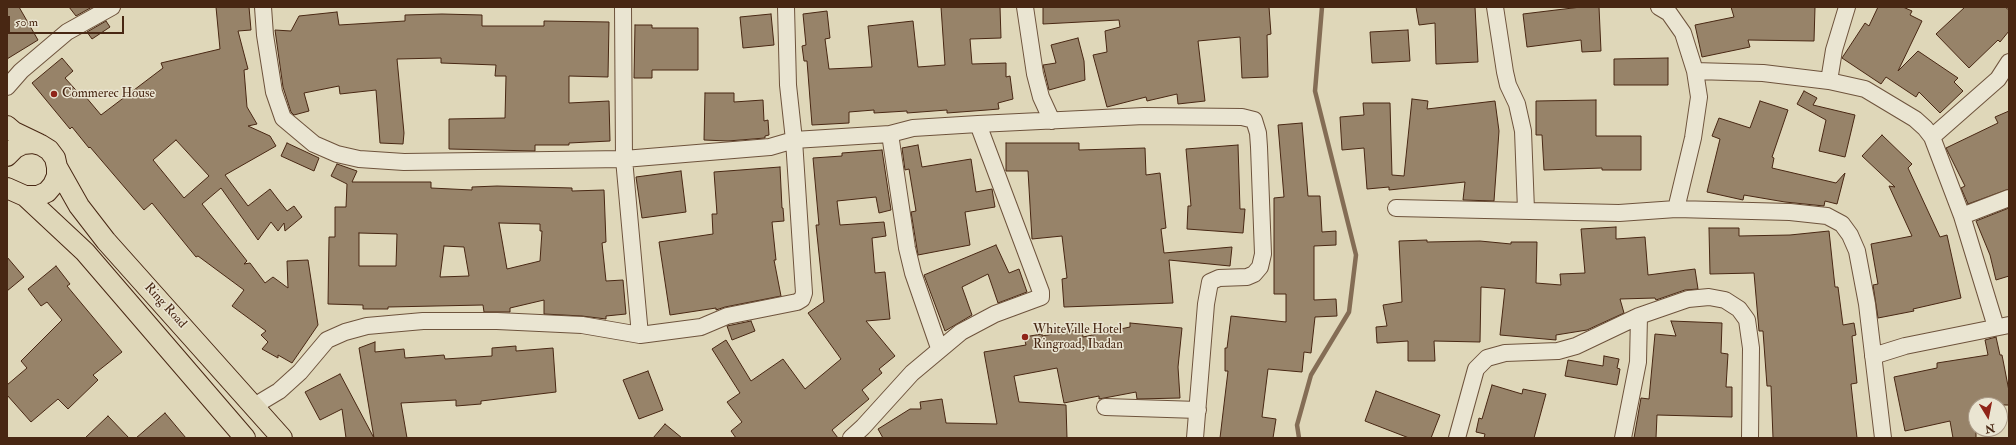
<!DOCTYPE html>
<style>
body{margin:0}
#map{position:relative;width:2016px;height:445px;overflow:hidden;background:#dfd7b9;font-family:"IM FELL Double Pica",serif}
canvas{display:block}
.frame{position:absolute;inset:0;border:8px solid #482713;pointer-events:none}
.north{position:absolute;left:1968px;top:397px;width:40px;height:40px;box-sizing:border-box;background:#eae5d2;border:1px solid #a99986;border-radius:50%;rotate:170deg;font-size:11px;font-weight:700;line-height:16px;text-align:center;color:#482713}
.north::after{content:'';display:block;margin:auto;width:14px;height:18px;background:#8f2418;clip-path:polygon(50% 0,100% 100%,50% 72%,0 100%)}
.scale{position:absolute;left:8px;top:16px;width:116px;height:18px;box-sizing:border-box;border:2px solid #482713;border-top:0;padding-left:5px;font-size:12px;line-height:14px;white-space:nowrap;color:#482713;-webkit-text-stroke:3px #eae5d2;paint-order:stroke}
</style>
<div id="map">
<canvas width="2016" height="445"></canvas>
<div class="frame"></div>
<div class="north">N</div>
<div class="scale">50 m</div>
</div>
<script>
const c = document.querySelector('canvas').getContext('2d');
c.lineJoin = 'round';
const poly = rows => new Path2D(rows.map(r => 'M' + r).join(''));
function strokePath(path, color, width, dash) { c.strokeStyle = color; c.lineWidth = width; c.lineCap = dash ? 'butt' : 'round'; c.setLineDash(dash || []); c.stroke(path); }
function fill(path, color) { c.fillStyle = color; c.fill(path, 'evenodd'); }
function label(font, color, halo, rows, align = 'center') {
  c.font = font + ' "IM FELL Double Pica",serif'; c.lineWidth = 3; c.setLineDash([]); c.textBaseline = 'middle'; c.strokeStyle = halo; c.fillStyle = color; for (const [text, x, y, turn = 0] of rows) {
    c.save(); c.translate(x, y); c.rotate((+turn || 0) * Math.PI / 180); c.textAlign = isNaN(turn) ? turn : align; if (halo) c.strokeText(text, 0, 0); c.fillText(text, 0, 0); c.restore();
  }
}
strokePath(poly([
 [1299,438,1297,425,1311,375,1349,312,1356,255,1315,91,1322,7]
]), '#846d55', 4.5);
const building = poly([
 [7,7,19,7,38,40,7,59,7,7],
 [69,7,92,7,76,16,69,7],
 [216,7,249,7,251,30,238,31,248,69,244,70,247,107,257,124,248,126,270,136,276,146,225,175,248,206,270,189,287,211,294,206,302,217,285,231,284,223,278,231,271,222,258,240,221,188,202,204,247,261,244,264,250,263,265,283,273,277,288,288,287,261,308,260,318,325,292,363,278,355,278,358,262,349,268,342,261,335,266,331,232,306,244,290,198,256,196,257,152,203,144,210,90,147,89,148,72,127,70,129,32,83,62,58,73,71,65,78,83,98,85,96,101,115,163,68,161,63,220,49,216,7],
 [176,140,209,176,184,198,153,160,176,140],
 [941,7,1000,7,1001,38,970,39,972,64,1006,63,1006,77,1010,76,1013,99,998,103,999,109,987,110,947,113,947,110,907,113,907,111,874,113,874,110,849,112,849,123,812,125,807,61,804,61,802,46,806,45,803,14,827,11,830,38,825,39,829,69,872,67,868,26,913,21,918,67,945,65,941,7],
 [1043,7,1269,7,1271,34,1267,35,1268,77,1242,78,1240,37,1198,41,1205,101,1178,104,1177,94,1147,101,1146,97,1107,107,1093,55,1107,52,1105,31,1120,27,1119,20,1043,24,1043,7],
 [1416,7,1475,7,1478,62,1436,64,1435,23,1419,25,1416,7],
 [1581,7,1599,7,1601,51,1582,52,1581,40,1527,47,1523,14,1581,7],
 [1731,7,1815,7,1814,41,1748,40,1750,47,1702,57,1695,25,1734,17,1731,7],
 [1878,7,1903,7,1912,11,1910,15,1922,21,1898,71,1918,51,1958,78,1954,82,1963,91,1940,113,1919,92,1916,97,1886,77,1881,84,1842,58,1865,23,1869,26,1878,7],
 [1965,7,2005,7,2009,10,2009,31,2000,42,1998,40,1969,68,1936,34,1965,7],
 [337,12,339,25,405,21,405,15,442,14,482,15,482,26,544,26,544,21,609,22,608,77,569,76,569,103,609,101,610,141,569,143,569,145,535,145,535,151,449,149,449,119,505,118,506,76,495,76,496,65,441,63,441,58,397,59,404,133,403,144,380,143,376,90,340,94,339,86,304,93,309,111,294,115,291,112,283,87,275,30,291,31,299,16,337,12],
 [771,14,774,45,743,48,740,17,771,14],
 [106,21,110,27,92,39,87,32,106,21],
 [635,25,652,25,652,28,698,28,698,70,652,70,652,78,634,78,635,25],
 [1408,30,1410,61,1372,63,1370,32,1408,30],
 [1078,38,1084,61,1085,80,1049,90,1043,65,1056,63,1051,45,1078,38],
 [1668,58,1668,85,1614,85,1614,59,1668,58],
 [1804,91,1817,98,1813,105,1855,115,1845,157,1819,151,1826,120,1797,104,1804,91],
 [705,93,734,93,734,102,763,100,764,121,768,120,769,135,765,136,765,138,728,141,704,140,705,93],
 [1412,99,1428,101,1427,109,1495,101,1499,131,1494,201,1463,200,1465,182,1389,190,1389,187,1367,189,1364,148,1342,150,1340,117,1364,115,1363,103,1390,103,1392,175,1404,176,1412,99],
 [1596,100,1596,136,1641,136,1641,170,1602,170,1602,168,1544,170,1542,135,1536,135,1536,101,1596,100],
 [1760,101,1788,110,1772,157,1774,158,1772,168,1836,183,1845,173,1837,204,1825,201,1824,206,1785,202,1744,195,1743,200,1707,192,1720,139,1712,136,1719,118,1750,128,1760,101],
 [2009,111,2009,189,1968,204,1961,188,1965,186,1946,148,1998,123,1995,117,2009,111],
 [1302,123,1308,196,1320,196,1322,232,1336,231,1336,245,1314,246,1314,300,1336,299,1337,316,1315,317,1311,353,1304,352,1302,372,1268,369,1262,417,1276,419,1273,438,1220,438,1228,371,1225,371,1225,348,1227,348,1231,316,1286,322,1286,294,1274,294,1274,198,1284,197,1278,125,1302,123],
 [1882,135,1912,164,1908,168,1940,237,1947,235,1961,298,1913,309,1914,311,1878,318,1873,285,1878,284,1871,244,1912,236,1889,186,1895,187,1862,156,1882,135],
 [287,143,319,158,314,171,281,156,287,143],
 [1006,143,1079,143,1079,150,1145,148,1146,175,1160,173,1166,228,1161,229,1164,253,1232,247,1230,266,1169,260,1173,303,1064,307,1062,279,1067,278,1062,236,1032,239,1028,171,1006,171,1006,143],
 [918,145,922,167,971,159,976,192,992,189,995,207,965,212,970,245,918,255,911,212,916,211,909,169,905,170,902,148,918,145],
 [1238,145,1240,209,1245,209,1243,233,1187,229,1188,206,1191,206,1186,149,1238,145],
 [882,150,891,210,879,213,876,197,837,201,840,225,884,222,886,236,872,238,875,273,885,272,890,319,866,321,895,356,879,369,882,373,862,390,869,399,832,430,838,438,736,438,731,431,742,422,727,402,740,393,712,349,726,340,751,381,783,359,805,389,841,359,808,313,824,302,816,225,819,225,813,158,842,156,842,153,882,150],
 [337,164,357,171,352,182,431,182,431,188,472,190,472,187,497,186,572,188,572,191,604,190,606,242,602,243,606,281,623,280,626,314,606,316,606,319,582,316,544,314,544,300,510,308,510,312,484,312,483,305,388,307,388,309,363,309,363,305,328,304,329,237,335,237,335,207,346,207,347,184,331,176,337,164],
 [499,223,540,224,540,231,542,231,540,261,507,269,499,223],
 [359,233,397,234,396,266,359,266,359,233],
 [444,246,464,247,469,276,440,277,444,246],
 [780,167,782,208,783,208,784,221,772,222,776,260,774,260,781,296,725,307,716,310,716,308,670,315,659,242,713,234,712,214,717,214,714,172,780,167],
 [681,171,686,212,642,218,636,177,681,171],
 [2009,208,2009,276,1996,280,1990,255,1976,221,2009,208],
 [1616,227,1616,239,1645,237,1648,275,1695,269,1698,289,1685,290,1656,300,1655,298,1620,299,1624,313,1587,330,1556,335,1556,340,1500,335,1505,289,1481,287,1480,342,1434,341,1435,361,1408,361,1408,341,1377,343,1376,327,1387,326,1383,305,1402,302,1399,241,1427,240,1427,242,1480,241,1511,244,1511,242,1537,242,1536,283,1561,285,1560,274,1585,273,1581,229,1616,227],
 [1709,228,1739,228,1739,236,1790,235,1829,231,1835,287,1838,287,1843,325,1854,323,1856,335,1852,336,1857,383,1851,384,1857,438,1773,438,1771,386,1767,386,1763,331,1759,331,1754,273,1710,274,1709,228],
 [996,245,1009,273,1019,269,1027,292,998,303,988,274,962,287,972,315,945,331,924,275,996,245],
 [7,257,24,277,7,291,7,257],
 [56,266,70,284,67,286,122,352,93,375,98,380,68,409,58,399,31,422,7,395,7,385,27,368,21,361,62,320,47,302,41,306,28,289,56,266],
 [751,321,755,331,732,340,727,326,751,321],
 [1671,321,1722,323,1721,353,1728,354,1726,387,1732,387,1732,417,1657,415,1656,438,1634,438,1641,398,1649,399,1655,334,1676,336,1671,321],
 [1130,323,1182,328,1178,367,1180,398,1137,399,1136,392,1099,399,1099,396,1064,403,1057,368,1014,376,1019,402,1066,405,1067,438,883,438,878,429,910,409,921,409,920,402,942,399,946,423,997,424,984,352,1026,345,1024,337,1042,334,1042,336,1082,329,1083,337,1130,327,1130,323],
 [1996,337,2000,355,2002,355,2009,391,2009,405,1976,405,1976,438,1953,438,1950,421,1905,431,1894,377,1937,368,1937,363,1988,355,1985,340,1996,337],
 [375,342,375,352,404,349,405,358,444,355,445,359,492,356,492,348,516,346,516,351,553,348,556,392,481,401,481,404,456,406,456,400,401,403,407,438,374,438,359,348,375,342],
 [1604,356,1619,359,1617,368,1620,369,1617,385,1565,376,1568,360,1603,366,1604,356],
 [648,371,663,410,639,419,623,380,648,371],
 [340,374,374,438,346,438,342,409,320,420,305,392,340,374],
 [1492,385,1522,394,1523,389,1546,394,1534,438,1484,438,1485,434,1476,432,1479,418,1482,419,1492,385],
 [1376,391,1440,415,1431,438,1409,438,1365,421,1376,391],
 [165,413,186,438,136,438,165,413],
 [108,416,129,438,85,438,108,416],
 [665,424,682,438,653,438,665,424]
]);
fill(building, '#978369');
strokePath(building, '#482713', 1);
const minor = poly([
 [263,7,265,35,274,92,283,118,314,144,337,154,359,159,404,162,624,159,770,147,794,140,890,134,913,128,978,124,1144,116,1242,117,1254,120,1258,133,1259,147,1263,254,1260,267,1254,274,1247,277,1219,278,1210,282,1206,304,1195,438],
 [623,7,624,159,640,335],
 [1025,7,1035,74,1041,97,1052,121],
 [1495,7,1505,72,1508,85,1517,104,1523,131,1526,210],
 [1659,7,1669,13,1683,33,1695,71,1699,97,1693,138,1676,209],
 [1695,71,1763,73,1829,81,1865,89,1915,119,1925,128,1932,137,1962,216,1996,327],
 [1829,81,1834,50,1847,7],
 [7,87,21,71,67,32,112,7],
 [890,134,907,248,913,273,939,348],
 [1932,137,1998,79,2009,62],
 [1396,208,1619,213,1676,209,1790,212,1827,216,1842,224,1850,235,1857,251,1867,304,1883,438],
 [1962,216,2009,198],
 [1873,356,1905,346,2009,325],
 [254,406,279,391,300,372,327,340,345,332,367,326,423,321,497,321,582,325,640,335,701,327,727,316,797,302,802,299,804,293,794,140,788,85,786,7],
 [1105,407,1198,410],
 [851,438,863,427,912,373,961,332,995,314,1041,297,1041,292,978,124],
 [1457,438,1476,369,1487,358,1505,353,1558,351,1576,346,1639,316,1688,299,1709,297,1725,300,1739,309,1747,320,1751,348,1750,438],
 [1623,438,1638,362,1639,316]
]);
const major = poly([
 [7,126,14,132,39,144],
 [7,156,15,148,23,144,33,143,41,145,49,150,55,158,57,167,57,176,53,185,47,192,38,196,25,196,7,188],
 [57,167,79,206,106,241,282,438],
 [25,196,85,252,245,438]
]);
strokePath(minor, '#6e533c', 18);
strokePath(major, '#482713', 22);
strokePath(minor, '#eae5d2', 16);
strokePath(major, '#dfd7b9', 20);
for (const [x, y, r, color] of [
 [54,94,4,"#8f2418"],
 [1025,337,4,"#8f2418"]
]) { const dot = new Path2D(); dot.arc(x, y, r, 0, 2 * Math.PI); c.fillStyle = color; c.fill(dot); strokePath(dot, '#eae5d2', 1.5); }
label('13px', '#482713', '#eae5d2', [
 ["Commerec House",62,94],
 ["WhiteVille Hotel",1033,330],
 ["Ringroad, Ibadan",1033,345]
], 'left');
label('13px', '#482713', '#eae5d2', [
 ["Ring Road",165,306,48]
]);
</script>
